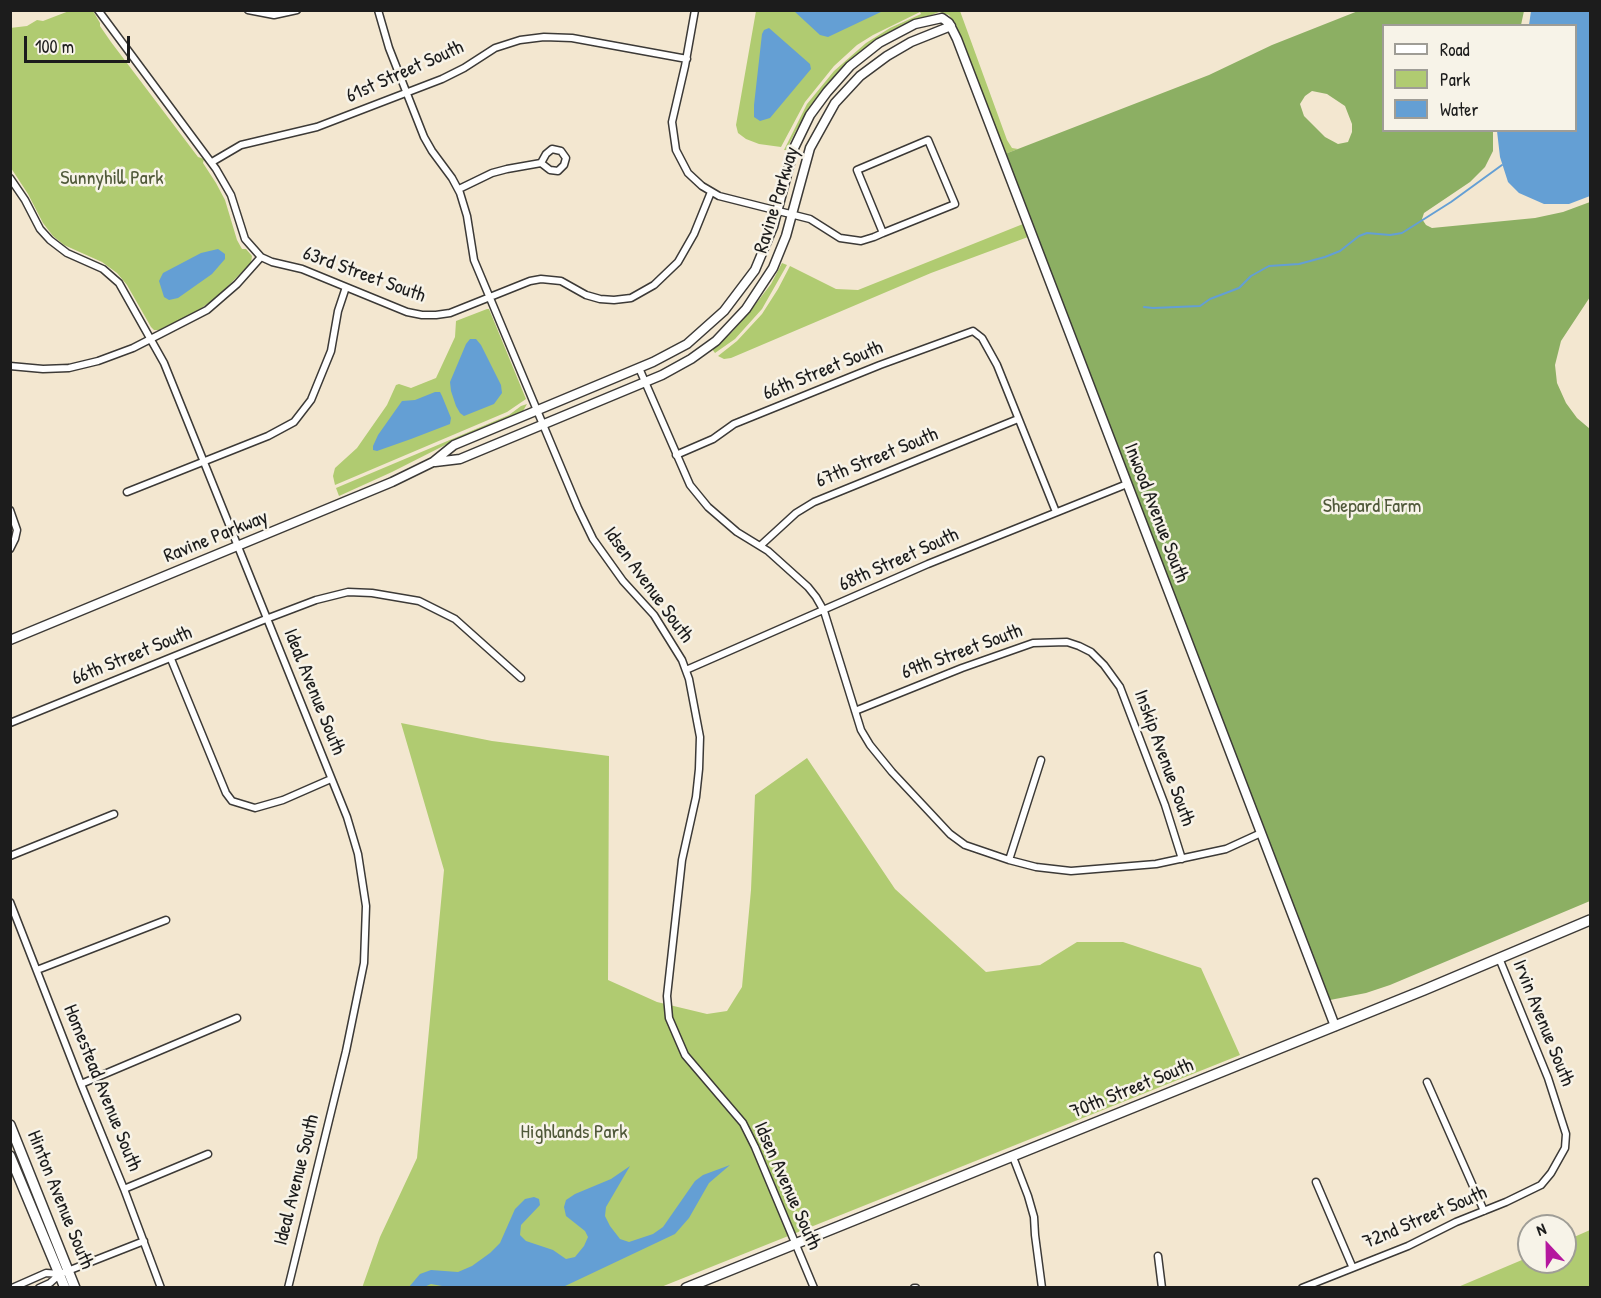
<!DOCTYPE html>
<style>
body{margin:0}
#map{position:relative;width:1601px;height:1298px;overflow:hidden;background:#f3e7d0;font-family:"Patrick Hand",sans-serif}
canvas{display:block}
.frame{position:absolute;inset:0;border:12px solid #1c1c1c;pointer-events:none}
.legend{position:absolute;left:1382px;top:24px;width:195px;height:108px;box-sizing:border-box;background:#f7f3e8;border:2px solid #9f9d96;margin:0;padding:8px 10px;list-style:none;font-size:18px;color:#1c1c1c}
.legend li{display:flex;align-items:center;gap:12px;height:30px}
.legend b{width:30px;border:2px solid #9f9d96}
.north{position:absolute;left:1517px;top:1214px;width:60px;height:60px;box-sizing:border-box;background:#f7f3e8;border:2px solid #9f9d96;border-radius:50%;rotate:338deg;font-size:16px;font-weight:700;line-height:24px;text-align:center;color:#1c1c1c}
.north::after{content:'';display:block;margin:auto;width:21px;height:27px;background:#b5179e;clip-path:polygon(50% 0,100% 100%,50% 72%,0 100%)}
.scale{position:absolute;left:24px;top:36px;width:106px;height:27px;box-sizing:border-box;border:3px solid #1c1c1c;border-top:0;padding-left:8px;font-size:18px;line-height:21px;white-space:nowrap;color:#1c1c1c;-webkit-text-stroke:4px #f7f3e8;paint-order:stroke}
</style>
<div id="map">
<canvas width="1601" height="1298"></canvas>
<div class="frame"></div>
<ul class="legend">
<li><b style="height:8px;background:#fff"></b>Road</li>
<li><b style="height:16px;background:#b0cb71"></b>Park</li>
<li><b style="height:16px;background:#649fd4"></b>Water</li>
</ul>
<div class="north">N</div>
<div class="scale">100 m</div>
</div>
<script>
const c = document.querySelector('canvas').getContext('2d');
c.lineJoin = 'round';
function fill(path, color) { c.fillStyle = color; c.fill(path, 'evenodd'); }
const poly = rows => new Path2D(rows.map(r => 'M' + r).join(''));
function strokePath(path, color, width, dash) { c.strokeStyle = color; c.lineWidth = width; c.lineCap = dash ? 'butt' : 'round'; c.setLineDash(dash || []); c.stroke(path); }
function label(font, color, halo, rows, align = 'center') {
  c.font = font + ' "Patrick Hand",sans-serif'; c.lineWidth = 5; c.setLineDash([]); c.textBaseline = 'middle'; c.strokeStyle = halo; c.fillStyle = color; for (const [text, x, y, turn = 0] of rows) {
    c.save(); c.translate(x, y); c.rotate((+turn || 0) * Math.PI / 180); c.textAlign = isNaN(turn) ? turn : align; if (halo) c.strokeText(text, 0, 0); c.fillText(text, 0, 0); c.restore();
  }
}
fill(poly([
 [69,11,93,11,100,23,100,26,111,42,198,157,204,159,203,163,216,183,225,200,237,240,242,249,246,249,252,256,251,263,217,297,193,314,159,330,154,330,151,327,127,285,117,273,102,262,64,245,53,236,43,223,28,194,11,168,10,28,27,26,37,20,43,21],
 [756,11,960,11,1007,140,1012,148,1018,149,1005,154,956,25,949,15,939,12,897,29,879,38,853,58,827,84,797,129,786,150,784,150,807,104,834,71,866,43,890,28,921,14,920,12,873,35,857,45,834,66,805,102,781,147,759,144,746,139,738,133,736,125],
 [1023,224,1028,237,931,273,731,358,724,359,718,356,737,341,762,314,778,289,790,266,836,289,858,290],
 [782,263,787,265,762,309,735,339,715,353,712,349,732,332,751,310,771,284],
 [487,309,489,309,526,399,507,412,335,485,333,476,335,468,357,448,387,405,396,385,399,384,411,388,436,378,455,337,456,321],
 [527,404,523,411,459,438,392,472,339,496,336,488,509,415,521,406],
 [401,723,492,741,609,756,608,980,657,1002,707,1014,727,1011,742,987,751,890,755,795,807,758,895,889,986,972,1040,965,1077,942,1123,942,1201,968,1240,1055,661,1287,362,1288,380,1237,417,1158,444,870],
 [1590,1230,1590,1287,1458,1287,1529,1257,1529,1262,1565,1262,1565,1241]
]), '#b0cb71');
fill(poly([
 [1358,11,1524,11,1521,25,1384,26,1384,130,1493,131,1493,151,1485,167,1470,182,1424,213,1422,219,1426,225,1432,228,1535,218,1563,212,1590,202,1590,297,1561,341,1555,365,1557,383,1566,403,1577,418,1590,429,1590,901,1390,985,1366,993,1330,1000,1005,154,1209,75,1272,45],
 [1312,91,1327,94,1345,106,1352,124,1352,132,1348,142,1338,144,1325,137,1304,116,1300,104,1305,96]
]), '#8caf63');
fill(poly([
 [794,11,883,11,828,37,820,35],
 [1531,11,1590,11,1590,196,1569,204,1544,204,1519,193,1508,182,1500,157,1497,131,1576,130,1576,26,1529,25],
 [769,28,810,64,811,69,770,118,760,121,754,117,754,105,762,34,764,30],
 [218,249,225,254,225,259,212,274,178,298,169,300,164,297,159,281,163,273,201,253],
 [470,339,476,339,481,345,501,385,502,393,494,404,464,416,460,413,456,406,451,391,450,382,466,344],
 [435,392,440,392,442,396,451,418,450,424,411,439,377,451,373,450,373,446,378,435,402,401,415,400],
 [630,1166,606,1207,605,1216,610,1226,620,1239,629,1242,653,1234,663,1227,695,1181,703,1175,730,1165,709,1183,689,1218,675,1234,563,1287,453,1288,431,1284,424,1287,409,1287,420,1274,431,1270,458,1272,472,1266,490,1253,500,1243,515,1209,525,1199,534,1197,539,1199,540,1205,521,1225,520,1235,526,1241,553,1250,566,1259,575,1257,584,1246,588,1237,585,1231,566,1216,564,1207,566,1200,575,1194,611,1179]
]), '#649fd4');
strokePath(poly([
 [1144,307,1153,308,1200,306,1210,299,1239,288,1251,276,1269,266,1299,264,1325,257,1340,251,1359,236,1367,233,1390,235,1402,233,1451,202,1502,165]
]), '#649fd4', 2);
const minor = poly([
 [98,10,216,169,231,195,245,239,261,257],
 [248,10,274,15,297,10],
 [378,10,389,48,424,137,432,151,452,178,460,193,467,216,474,260,578,508,593,539,623,581,654,615,682,660,689,679,700,737,699,769,696,797,682,860,667,996,669,1018,685,1055,743,1123,755,1147,814,1288],
 [695,10,685,66,672,122,676,150,688,173,702,186,719,196,810,219,840,238,861,241,874,237,883,233,955,204,928,140,857,170,883,233],
 [212,162,241,145,317,127,442,79,464,68,495,48,520,40,544,37,572,38,687,59],
 [10,178,25,200,40,229,50,240,67,253,103,269,119,283,164,363,347,817,358,854,366,906,364,963,346,1051,288,1288],
 [459,189,492,173,507,169,541,163,550,170,558,171,564,165,566,158,561,151,552,149,546,154,541,163],
 [10,366,43,369,69,368,98,361,133,348,207,310,237,284,261,257,272,262,302,269,407,312,422,315,436,315,450,313,530,281,541,279,561,281,586,295,600,299,614,300,631,298,654,285,678,262,694,234,711,192],
 [639,368,690,485,708,507,737,532,768,551,808,587,816,597,824,611,861,730,870,745,892,772,950,834,965,845,1009,860,1036,867,1071,871,1156,864,1226,849,1261,833],
 [676,455,713,439,734,424,880,365,973,331,982,338,997,365,1056,512],
 [127,492,268,436,294,422,311,400,331,351,338,311,346,287],
 [10,510,17,530,15,539,10,549],
 [760,546,796,513,814,502,1018,419],
 [171,659,226,793,232,801,255,808,283,800,331,779],
 [686,670,928,564,1127,484],
 [855,711,962,668,1033,643,1067,642,1079,646,1091,652,1104,665,1120,687,1165,805,1182,859],
 [10,723,266,619,316,600,348,592,372,593,419,601,455,619,521,678],
 [10,856,114,814],
 [1009,860,1041,760],
 [10,902,81,1084,124,1189,161,1288],
 [37,970,166,920],
 [1427,1082,1484,1211],
 [81,1084,237,1018],
 [1013,1157,1028,1196,1034,1217,1035,1235,1042,1288],
 [1316,1182,1352,1266],
 [124,1189,208,1154],
 [1158,1256,1162,1288],
 [12,1288,46,1273,60,1274],
 [39,1288,50,1283,60,1274,144,1241],
 [914,1288,916,1288],
 [1302,1288,1408,1246,1456,1222,1506,1202,1541,1185,1551,1173,1565,1148,1566,1134,1548,1078,1499,958]
]);
const tertiary = poly([
 [435,462,460,459,662,375,691,359,716,341,746,309,773,268,786,236,810,148,835,103,860,76,887,56,911,42,951,26],
 [10,640,392,482,433,462,454,445,653,362,687,344,724,311,755,270,773,227,794,148,810,115,827,92,850,66,879,43,915,24,942,18,949,23,957,39,1335,1026]
]);
const secondary = poly([
 [10,1125,75,1288],
 [10,1156,65,1288],
 [686,1288,1424,990,1590,920]
]);
strokePath(minor, '#3c3a37', 9);
strokePath(tertiary, '#3c3a37', 11);
strokePath(secondary, '#3c3a37', 12);
strokePath(minor, '#fff', 6);
strokePath(tertiary, '#fff', 8);
strokePath(secondary, '#fff', 9);
label('20px', '#1c1c1c', '#f7f3e8', [
 ["61st Street South",405,72,-24],
 ["Ravine Parkway",777,200,-73],
 ["63rd Street South",364,275,20],
 ["66th Street South",823,371,-22],
 ["67th Street South",877,458,-22],
 ["Inwood Avenue South",1156,513,69],
 ["Ravine Parkway",216,537,-22],
 ["68th Street South",899,560,-24],
 ["Idsen Avenue South",648,585,54],
 ["69th Street South",962,652,-20],
 ["66th Street South",132,656,-22],
 ["Ideal Avenue South",314,692,68],
 ["Inskip Avenue South",1164,758,70],
 ["Irvin Avenue South",1543,1023,68],
 ["Homestead Avenue South",102,1088,68],
 ["70th Street South",1132,1089,-22],
 ["Ideal Avenue South",297,1180,-76],
 ["Idsen Avenue South",787,1186,66],
 ["Hinton Avenue South",60,1200,68],
 ["72nd Street South",1425,1218,-23]
]);
label('20px', '#50593a', '#f7f3e8', [
 ["Sunnyhill Park",112,179],
 ["Shepard Farm",1372,507],
 ["Highlands Park",574,1133]
]);
</script>
